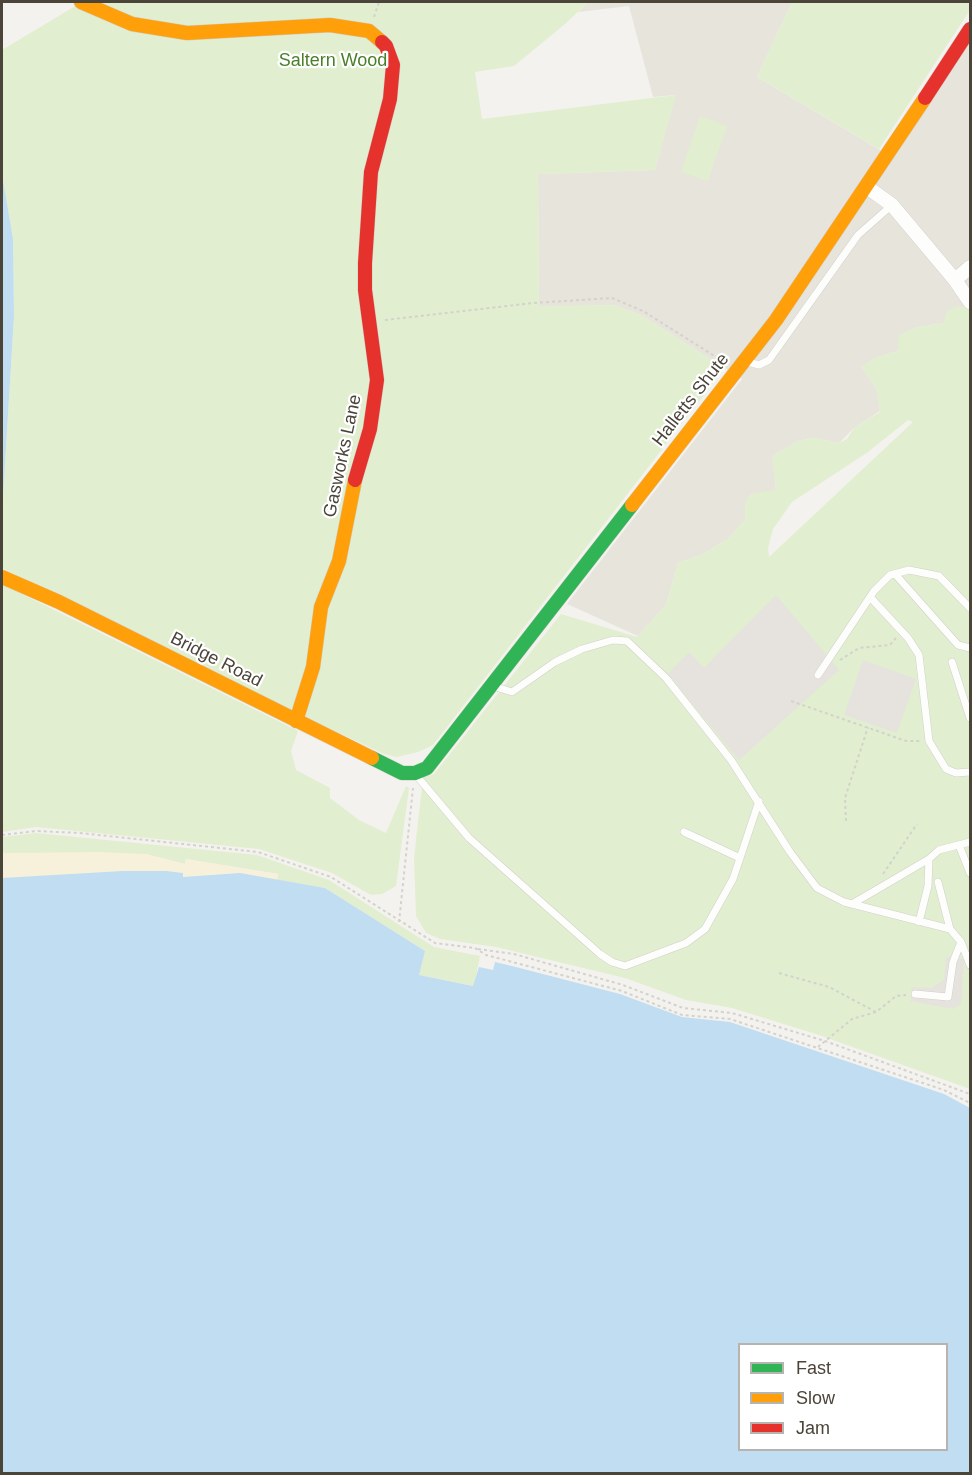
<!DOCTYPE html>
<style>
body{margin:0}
#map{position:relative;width:972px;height:1475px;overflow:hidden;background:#f4f2ee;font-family:Helvetica,sans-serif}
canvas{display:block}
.frame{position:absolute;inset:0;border:3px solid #4b4439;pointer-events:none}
.legend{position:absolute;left:738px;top:1343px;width:210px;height:108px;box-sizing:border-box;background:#fff;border:2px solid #b7b4b0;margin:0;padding:8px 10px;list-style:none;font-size:18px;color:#4b4439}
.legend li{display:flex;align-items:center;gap:12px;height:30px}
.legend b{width:30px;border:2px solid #b7b4b0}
</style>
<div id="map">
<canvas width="972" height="1475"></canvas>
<div class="frame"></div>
<ul class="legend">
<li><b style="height:8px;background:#30b455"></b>Fast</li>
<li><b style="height:8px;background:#ff9f0a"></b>Slow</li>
<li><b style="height:8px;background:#e5322d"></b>Jam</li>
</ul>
</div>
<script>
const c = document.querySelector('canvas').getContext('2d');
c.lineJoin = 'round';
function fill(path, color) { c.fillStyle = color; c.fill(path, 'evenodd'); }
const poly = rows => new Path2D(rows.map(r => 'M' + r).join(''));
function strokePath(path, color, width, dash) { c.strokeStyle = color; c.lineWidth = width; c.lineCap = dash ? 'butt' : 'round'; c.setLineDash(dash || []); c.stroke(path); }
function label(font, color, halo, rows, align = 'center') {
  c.font = font + ' Helvetica,sans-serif'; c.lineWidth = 4.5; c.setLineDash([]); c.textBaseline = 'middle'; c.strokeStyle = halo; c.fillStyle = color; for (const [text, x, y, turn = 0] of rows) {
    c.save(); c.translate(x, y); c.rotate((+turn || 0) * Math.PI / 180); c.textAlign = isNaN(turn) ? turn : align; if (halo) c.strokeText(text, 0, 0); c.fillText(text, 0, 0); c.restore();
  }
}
fill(poly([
 [588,2,792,2,757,77,892,157,970,39,970,308,944,323,914,328,898,351,875,358,862,367,877,390,880,411,854,428,839,443,815,438,798,441,773,456,776,490,745,503,745,520,728,539,703,554,678,563,666,605,638,636,567,604,742,379,641,315,630,311,613,305,539,307,538,174,655,170,675,95,653,97,629,6,578,12]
]), '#e7e4dc');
fill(poly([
 [82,2,588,2,565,24,514,66,475,72,482,119,676,95,655,170,538,174,539,306,613,305,641,315,725,368,433,745,418,752,397,757,384,754,305,717,325,608,375,430,363,173,371,379,368,407,307,667,292,710,2,568,2,513,14,316,13,239,2,174,2,50],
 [792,2,970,2,970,10,879,149,757,77],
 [700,116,727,126,708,181,681,172],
 [957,306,970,308,970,1089,819,1035,732,1008,686,1000,625,978,496,947,440,939,426,933,416,916,414,858,423,778,434,774,561,614,637,637,666,605,678,563,703,554,728,539,745,520,745,503,750,494,776,490,772,456,798,441,815,438,839,443,847,439,854,428,880,412,877,390,861,367,875,358,898,351,899,335,914,328,944,323,947,311],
 [908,420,913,422,769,557,768,548,773,529,792,502,868,452],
 [2,584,298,731,291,751,296,770,330,788,330,798,359,820,386,833,406,786,409,788,396,886,382,894,371,895,332,873,259,849,36,827,2,832],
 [36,833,257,855,329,880,434,947,480,956,474,986,419,975,425,951,325,888,277,880,278,874,186,859,185,864,146,854,2,853,2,837]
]), '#e1eecf');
fill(poly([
 [99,852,146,854,185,864,186,859,278,874,277,880,240,873,183,877,183,873,167,871,2,878,2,853]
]), '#f7f0da');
fill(poly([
 [776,595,839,670,739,760,668,674,689,652,704,668],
 [863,660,916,679,897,733,844,715],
 [946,957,964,959,961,1004,953,1009,910,1001,912,987,932,988,944,980]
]), '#e6e3df');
fill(poly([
 [2,174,13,239,14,316,2,513],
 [123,871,167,871,183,873,183,877,240,873,325,888,425,951,419,975,473,986,479,967,493,970,495,962,512,966,620,994,682,1017,730,1022,944,1094,970,1108,970,1473,2,1473,2,878],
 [740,1344,946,1344,946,1450,740,1450]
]), '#c0ddf1');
const lane = poly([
 [748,362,759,365,769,360,858,235,892,205],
 [895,574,958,645,970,648],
 [870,597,908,638,919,655,929,741,946,769,956,773,970,772],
 [952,662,970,718],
 [818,675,874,591,890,575,909,570,939,576,970,608],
 [493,686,512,692,555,662,582,649,613,640,627,641,666,678,731,760,790,852,817,888,844,902,950,929,961,942,970,965],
 [416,775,469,838,600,954,612,962,625,966,686,943,705,929,733,879,759,801],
 [684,832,740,858],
 [959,845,970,873],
 [938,882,950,929],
 [852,904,929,859],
 [919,922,928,886,929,859,939,850,970,842],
 [915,994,948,997,953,962,961,942]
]);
const street = poly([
 [867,187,892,205,955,280,970,302],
 [955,280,970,267]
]);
const fast = poly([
 [372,758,402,773,415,773,427,768,632,505]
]);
const slow = poly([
 [81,2,132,24,187,33,330,25,369,31,382,42],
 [632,505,776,320,925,98],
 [2,577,59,602,372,758],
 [296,721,313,667,321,607,339,561,355,480]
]);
const jam = poly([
 [925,98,970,29],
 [355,480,370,429,377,380,365,290,365,263,371,172,390,99,393,65,386,46,382,42]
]);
strokePath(lane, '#d2d0cb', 8);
strokePath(street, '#d2d0cb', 15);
strokePath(fast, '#d3cfc5', 15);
strokePath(slow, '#d3cfc5', 15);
strokePath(jam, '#d3cfc5', 15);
strokePath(poly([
 [374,17,379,2],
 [385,320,533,303,612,298,643,311,724,362],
 [840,660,859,648,890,645,896,638],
 [791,701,906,741,920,741],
 [846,821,845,798,868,727],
 [970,822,970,828],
 [2,835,36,831,80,833,258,852,331,877,435,943,475,948,486,955,622,991,682,1015,730,1019,944,1090,970,1103],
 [883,874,917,824],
 [399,922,413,788],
 [478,949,514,954,623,985,683,1008,732,1013,825,1041,970,1094],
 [779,973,829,987,876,1012],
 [818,1047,852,1019,876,1012,896,996,906,995]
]), '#d3d2cc', 2, [3, 3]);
strokePath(lane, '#fdfdfc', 7);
strokePath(street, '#fdfdfc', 14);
strokePath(fast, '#30b455', 14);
strokePath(slow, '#ff9f0a', 14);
strokePath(jam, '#e5322d', 14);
label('18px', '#4a7f2a', '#fff', [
 ["Saltern Wood",333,61]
]);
label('18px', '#4b4439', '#fff', [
 ["Halletts Shute",691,400,-52],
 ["Gasworks Lane",343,456,-78],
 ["Bridge Road",216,660,27]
]);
</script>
